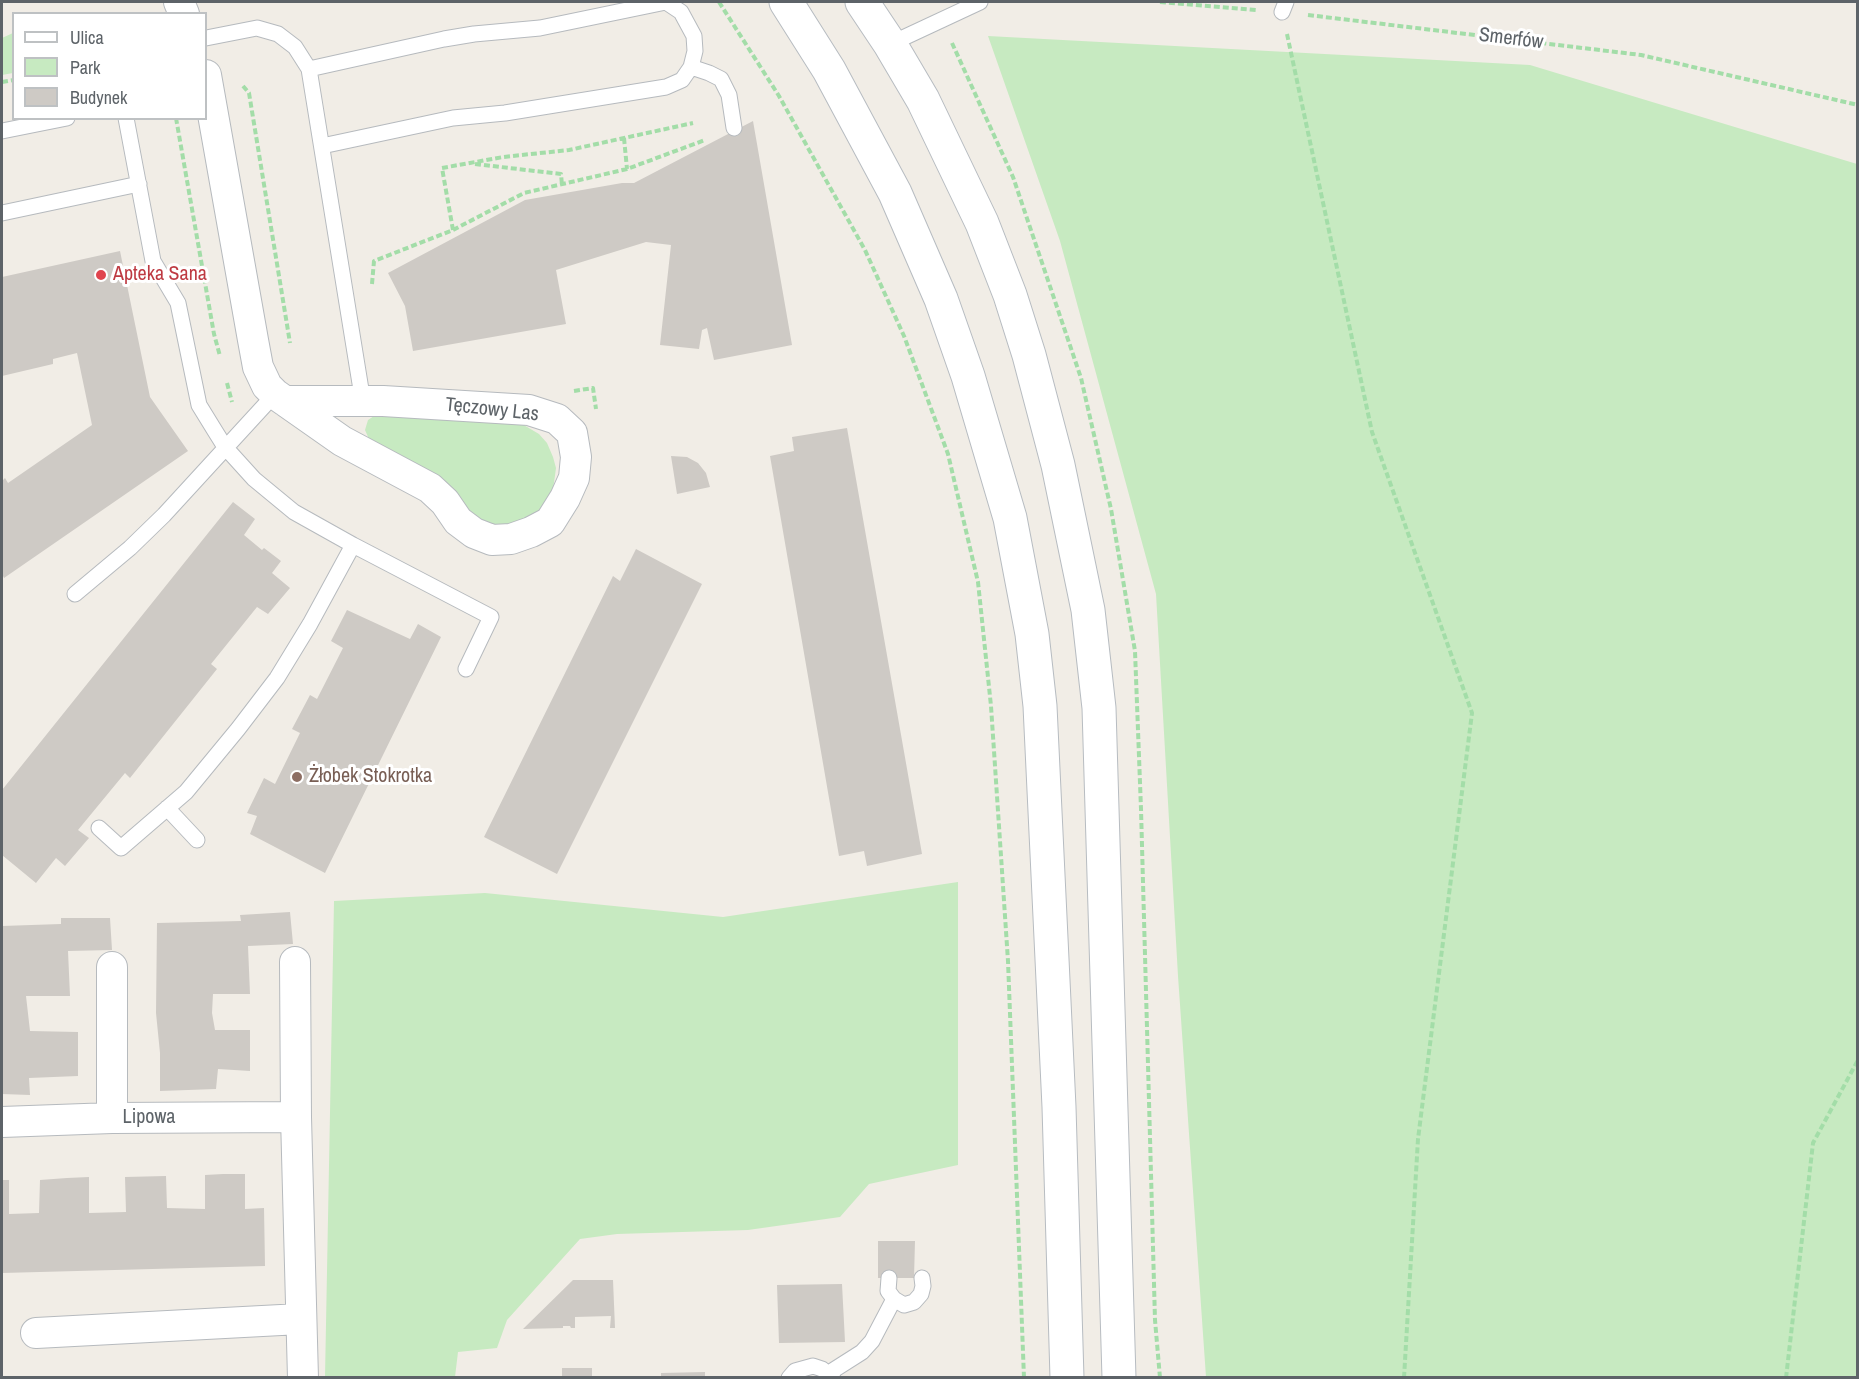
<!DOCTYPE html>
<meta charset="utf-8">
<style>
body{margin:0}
#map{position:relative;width:1859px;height:1379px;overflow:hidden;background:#f1ede6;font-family:"Archivo Narrow",sans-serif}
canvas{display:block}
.frame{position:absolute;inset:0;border:3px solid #5d6368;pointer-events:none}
.legend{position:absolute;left:12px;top:12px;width:195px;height:108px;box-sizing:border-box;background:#fff;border:2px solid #bec1c3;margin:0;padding:8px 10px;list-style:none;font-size:18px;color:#5d6368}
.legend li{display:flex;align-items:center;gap:12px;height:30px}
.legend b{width:30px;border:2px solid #bec1c3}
</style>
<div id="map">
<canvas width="1859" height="1379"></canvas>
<div class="frame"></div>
<ul class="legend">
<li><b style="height:8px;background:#fff"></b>Ulica</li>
<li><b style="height:16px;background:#c7eac1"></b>Park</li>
<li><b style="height:16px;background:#cecac5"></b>Budynek</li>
</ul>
</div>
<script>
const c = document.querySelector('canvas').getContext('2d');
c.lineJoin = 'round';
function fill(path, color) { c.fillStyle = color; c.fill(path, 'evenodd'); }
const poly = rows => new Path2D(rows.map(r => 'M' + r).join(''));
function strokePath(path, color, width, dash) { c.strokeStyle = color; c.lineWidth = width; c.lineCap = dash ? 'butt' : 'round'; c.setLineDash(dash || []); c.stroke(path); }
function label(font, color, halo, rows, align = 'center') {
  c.font = font + ' "Archivo Narrow",sans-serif'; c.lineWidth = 6; c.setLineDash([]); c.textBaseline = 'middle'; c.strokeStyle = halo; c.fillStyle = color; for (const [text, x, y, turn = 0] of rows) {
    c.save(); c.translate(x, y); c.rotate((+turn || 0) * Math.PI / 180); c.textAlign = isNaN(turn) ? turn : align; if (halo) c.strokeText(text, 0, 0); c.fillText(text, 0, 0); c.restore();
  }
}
fill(poly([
 [13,33,13,73,2,75,2,38],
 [988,36,1530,65,1857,164,1857,1377,1206,1377,1178,976,1156,594,1060,241],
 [377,414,522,424,539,434,547,443,553,457,556,468,553,490,542,509,534,516,519,524,495,525,473,517,369,439,365,430,368,420],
 [958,882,958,1165,869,1184,840,1217,748,1230,617,1234,580,1239,507,1320,497,1348,458,1352,455,1377,325,1377,334,901,485,893,723,917]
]), '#c7eac1');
fill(poly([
 [753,121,792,345,714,360,707,328,702,330,699,349,660,345,671,245,646,242,556,270,566,324,413,351,405,306,388,273,525,200,622,183,634,183],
 [120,251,150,397,188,451,4,578,2,574,2,481,5,478,8,483,92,425,77,353,53,359,53,364,2,376,2,277],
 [847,428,922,854,867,866,864,851,839,856,770,456,794,451,792,437],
 [671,456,687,457,698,463,706,473,710,487,677,494],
 [233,502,255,519,244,535,262,550,264,548,281,561,272,573,290,588,268,614,257,607,211,664,217,669,130,778,125,773,78,830,89,838,65,866,56,858,36,883,2,855,2,790],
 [636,549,702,584,557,874,484,837,613,576,620,581],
 [347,610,410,639,418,624,441,637,325,873,250,834,257,816,247,813,264,778,275,784,300,733,292,729,310,695,317,699,343,648,331,641],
 [290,912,293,944,248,946,250,994,213,994,212,1013,215,1030,250,1030,250,1071,218,1069,216,1089,160,1091,160,1053,156,1013,157,923,241,921,240,915],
 [61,918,110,918,112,950,68,951,70,996,26,996,30,1031,78,1032,78,1076,29,1078,30,1095,2,1094,2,926,61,924],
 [223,1174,245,1174,245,1209,264,1208,265,1266,2,1273,2,1180,9,1180,9,1214,39,1213,40,1180,67,1178,89,1177,89,1213,126,1212,125,1177,166,1176,167,1208,205,1209,205,1175],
 [878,1241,915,1241,914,1278,878,1278],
 [573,1280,613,1280,615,1328,610,1328,611,1316,575,1317,575,1328,571,1328,570,1326,563,1326,563,1328,523,1329],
 [842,1284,845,1342,779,1343,777,1285],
 [562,1368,592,1368,592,1377,562,1377],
 [705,1372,705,1377,661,1377,661,1373]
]), '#cecac5');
const lane = poly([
 [1282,12,1286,2],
 [206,38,257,28,278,34,295,47,309,69,363,402],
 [890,44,980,2],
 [691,67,709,73,721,79,729,95,734,128],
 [309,69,444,39,474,34,540,28,666,2,681,12,694,36,695,51,691,67,682,80,666,87,505,113,453,118,322,146],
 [126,118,153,261,178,303,199,405,215,431,225,447,254,479,294,512,353,545,491,617,466,669],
 [2,131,67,118],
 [2,213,139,184],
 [75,594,130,548,164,515,275,394],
 [167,808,197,840],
 [99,828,121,848,186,792,238,729,277,678,310,624,353,545],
 [889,1278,888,1291,894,1299,904,1305,914,1302,921,1294,923,1286,922,1278],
 [829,1373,862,1352,872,1341,894,1299],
 [789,1378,795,1371,813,1366,822,1369,833,1378]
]);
const street = poly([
 [179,2,184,14],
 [206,75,253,340,258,367,267,386,275,394,342,441,430,488,445,502,458,521,474,533,492,540,511,539,531,532,550,522,565,498,574,478,576,457,572,433,557,419,529,410,383,401,285,401],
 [295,962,296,1117,303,1378],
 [112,967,112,1118],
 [2,1122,112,1118,296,1117],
 [36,1333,300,1319]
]);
const secondary = poly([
 [786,2,829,70,895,193,941,299,968,376,1010,518,1032,634,1040,706,1059,1107,1067,1378],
 [862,2,890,44,923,100,982,223,1010,295,1029,355,1058,465,1088,610,1099,708,1119,1378]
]);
strokePath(lane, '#b6babe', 17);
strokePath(street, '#b6babe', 32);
strokePath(secondary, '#b7bcc1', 35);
strokePath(poly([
 [719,2,779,96,865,250,904,336,948,454,978,582,991,706,1008,961,1024,1378],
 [1160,2,1256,10],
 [1308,15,1641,55,1858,105],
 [1287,34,1372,432,1472,713,1418,1139,1404,1378],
 [952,43,1013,177,1081,378,1111,509,1135,651,1141,809,1155,1320,1160,1378],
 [2,82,14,80],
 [243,86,249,93,290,343],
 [176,118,214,334,220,356],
 [624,138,627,169],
 [475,164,561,174,562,185],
 [453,230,442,168,503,157,569,150,693,123],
 [372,284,374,261,453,230,524,193,627,169,705,140],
 [227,383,232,402],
 [574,391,593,388,596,409],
 [1786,1378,1813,1143,1858,1060]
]), '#a3dda8', 4, [6, 3]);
strokePath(lane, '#fff', 15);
strokePath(street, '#fff', 30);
strokePath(secondary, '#fff', 33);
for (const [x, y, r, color] of [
 [101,275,6,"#e0444e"],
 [297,777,6,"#8d6e63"]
]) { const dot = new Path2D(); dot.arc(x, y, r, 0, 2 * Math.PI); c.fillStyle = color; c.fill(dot); strokePath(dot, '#fff', 2); }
label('20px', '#5d6368', '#fff', [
 ["Smerfów",1511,39,7],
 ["Tęczowy Las",492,410,6],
 ["Lipowa",149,1118]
]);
label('20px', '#be3a42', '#fff', [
 ["Apteka Sana",113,275]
], 'left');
label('20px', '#785e54', '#fff', [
 ["Żłobek Stokrotka",309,777]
], 'left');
</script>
